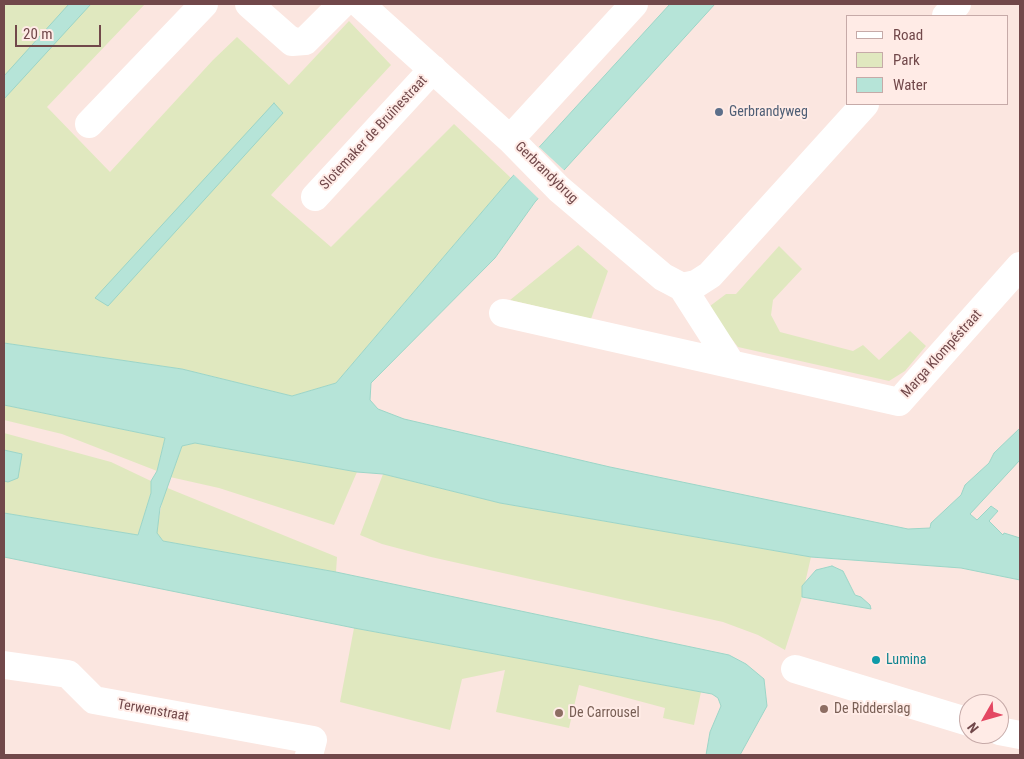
<!DOCTYPE html>
<meta charset="utf-8">
<style>
body{margin:0}
#map{position:relative;width:1024px;height:759px;overflow:hidden;background:#fbe6e0;font-family:"Roboto Condensed",sans-serif}
canvas{display:block}
.frame{position:absolute;inset:0;border:5px solid #71484a;pointer-events:none}
.legend{position:absolute;left:846px;top:15px;width:162px;height:90px;box-sizing:border-box;background:#ffebe6;border:1px solid #c6aaa8;margin:0;padding:6px 9px;list-style:none;font-size:15px;color:#71484a}
.legend li{display:flex;align-items:center;gap:10px;height:25px}
.legend b{width:25px;border:1px solid #c6aaa8}
.north{position:absolute;left:959px;top:694px;width:50px;height:50px;box-sizing:border-box;background:#ffebe6;border:1px solid #c6aaa8;border-radius:50%;rotate:232deg;font-size:14px;font-weight:700;line-height:20px;text-align:center;color:#71484a}
.north::after{content:'';display:block;margin:auto;width:18px;height:22px;background:#e44762;clip-path:polygon(50% 0,100% 100%,50% 72%,0 100%)}
.scale{position:absolute;left:15px;top:25px;width:86px;height:22px;box-sizing:border-box;border:2px solid #71484a;border-top:0;padding-left:6px;font-size:15px;line-height:18px;white-space:nowrap;color:#71484a;-webkit-text-stroke:4px #ffebe6;paint-order:stroke}
</style>
<div id="map">
<canvas width="1024" height="759"></canvas>
<div class="frame"></div>
<ul class="legend">
<li><b style="height:6px;background:#fff"></b>Road</li>
<li><b style="height:14px;background:#e0e8bf"></b>Park</li>
<li><b style="height:14px;background:#b6e4d8"></b>Water</li>
</ul>
<div class="north">N</div>
<div class="scale">20 m</div>
</div>
<script>
const c = document.querySelector('canvas').getContext('2d');
c.lineJoin = 'round';
function fill(path, color) { c.fillStyle = color; c.fill(path, 'evenodd'); }
const poly = rows => new Path2D(rows.map(r => 'M' + r).join(''));
function strokePath(path, color, width, dash) { c.strokeStyle = color; c.lineWidth = width; c.lineCap = dash ? 'butt' : 'round'; c.setLineDash(dash || []); c.stroke(path); }
function label(font, color, halo, rows, align = 'center') {
  c.font = font + ' "Roboto Condensed",sans-serif'; c.lineWidth = 4; c.setLineDash([]); c.textBaseline = 'middle'; c.strokeStyle = halo; c.fillStyle = color; for (const [text, x, y, turn = 0] of rows) {
    c.save(); c.translate(x, y); c.rotate((+turn || 0) * Math.PI / 180); c.textAlign = isNaN(turn) ? turn : align; if (halo) c.strokeText(text, 0, 0); c.fillText(text, 0, 0); c.restore();
  }
}
fill(poly([
 [4,4,145,4,47,107,110,172,213,60,237,37,289,85,349,21,391,65,271,195,331,247,454,124,511,178,336,383,292,396,182,369,4,343],
 [578,245,608,271,591,319,510,300],
 [779,246,802,269,773,300,771,315,780,332,853,351,863,345,879,360,910,331,926,346,905,371,889,381,738,347,710,311,710,306,726,294,736,294],
 [4,405,165,438,157,471,62,434,4,420],
 [4,433,111,462,151,481,151,493,138,535,4,513,4,481,8,482,22,454,4,450],
 [195,443,357,472,334,525,219,488,170,477,182,446],
 [383,474,500,503,811,557,805,583,802,586,802,597,785,650,758,635,723,622,431,557,382,544,360,535],
 [165,487,337,557,336,572,163,541,156,533],
 [354,628,701,692,694,725,663,718,665,708,579,685,569,728,496,712,505,670,462,679,450,730,340,702]
]), '#e0e8bf');
const water = poly([
 [69,4,91,4,4,99,4,76,69,4],
 [670,4,715,4,535,202,495,258,371,383,370,400,378,409,404,419,610,467,908,529,930,528,931,523,961,495,965,485,989,463,994,453,1020,428,1020,460,970,514,977,520,991,506,998,511,989,521,1003,535,1004,533,1020,538,1020,580,961,568,811,557,500,503,383,474,357,472,195,443,182,446,160,508,157,533,163,541,336,572,729,655,746,664,764,679,767,706,740,755,706,755,710,732,721,706,718,698,712,694,354,628,4,557,4,513,138,535,151,493,151,481,157,471,165,438,4,405,4,343,182,369,292,396,336,383,511,178,670,4],
 [274,103,283,113,108,306,95,298,274,103],
 [4,450,22,454,18,478,8,482,4,481,4,450],
 [832,566,843,571,855,595,861,597,870,605,871,609,802,597,802,586,816,570,832,566]
]);
fill(water, '#b6e4d8');
strokePath(water, '#9cd5c7', 1);
fill(poly([
 [537,145,566,172,540,200,512,173]
]), '#fbe6e0');
strokePath(poly([
 [249,4,292,42,305,41,342,4],
 [360,4,510,139,559,189,663,277,682,287,696,284,710,275,865,104],
 [946,16,957,4],
 [89,124,204,4],
 [510,139,634,4],
 [315,197,433,69],
 [682,287,730,362],
 [503,313,899,402,1020,266],
 [4,665,68,674,94,700,313,740,309,755],
 [795,669,969,722],
 [999,731,1020,735]
]), '#fff', 28);
for (const [x, y, r, color] of [
 [719,112,5,"#5c6f8a"],
 [876,660,5,"#0f9aa8"],
 [824,709,5,"#8d6e63"],
 [559,713,5,"#8d6e63"]
]) { const dot = new Path2D(); dot.arc(x, y, r, 0, 2 * Math.PI); c.fillStyle = color; c.fill(dot); strokePath(dot, '#ffebe6', 2); }
label('14px', '#4e5e75', '#ffebe6', [
 ["Gerbrandyweg",729,112]
], 'left');
label('14px', '#71484a', '#ffebe6', [
 ["Slotemaker de Bruïnestraat",374,133,-47],
 ["Gerbrandybrug",546,173,44],
 ["Marga Klompéstraat",942,354,-48],
 ["Terwenstraat",153,711,10]
]);
label('14px', '#0d838f', '#ffebe6', [
 ["Lumina",886,660]
], 'left');
label('14px', '#785e54', '#ffebe6', [
 ["De Ridderslag",834,709],
 ["De Carrousel",569,713]
], 'left');
</script>
